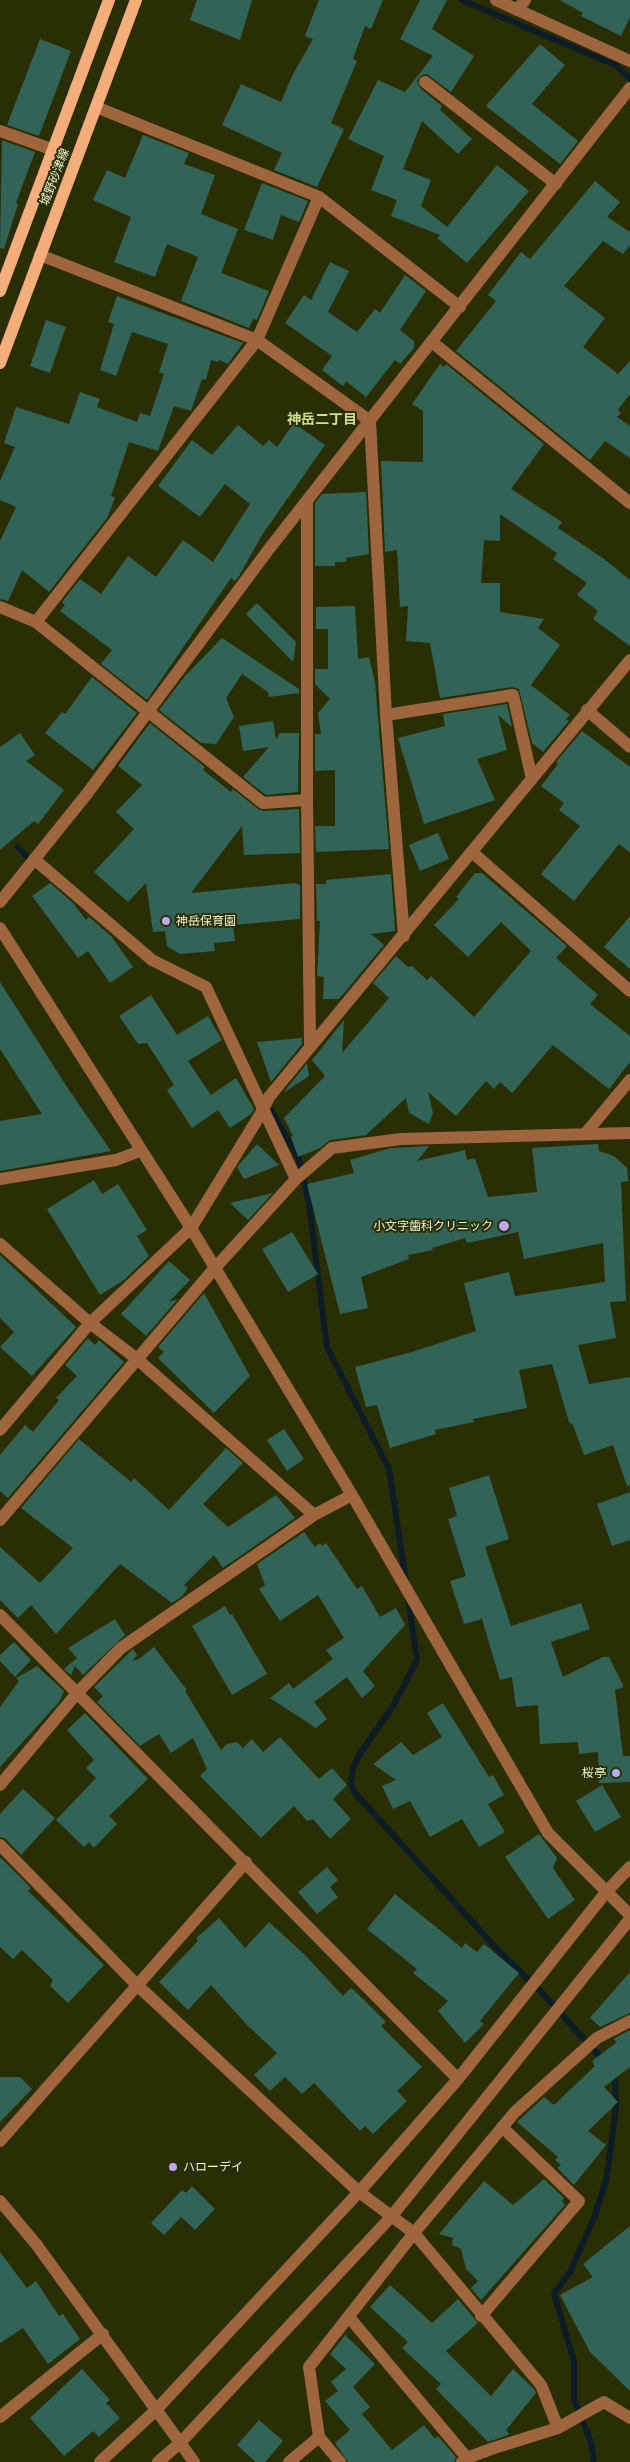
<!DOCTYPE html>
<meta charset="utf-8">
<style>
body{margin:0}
canvas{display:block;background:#2a2e04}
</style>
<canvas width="630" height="2462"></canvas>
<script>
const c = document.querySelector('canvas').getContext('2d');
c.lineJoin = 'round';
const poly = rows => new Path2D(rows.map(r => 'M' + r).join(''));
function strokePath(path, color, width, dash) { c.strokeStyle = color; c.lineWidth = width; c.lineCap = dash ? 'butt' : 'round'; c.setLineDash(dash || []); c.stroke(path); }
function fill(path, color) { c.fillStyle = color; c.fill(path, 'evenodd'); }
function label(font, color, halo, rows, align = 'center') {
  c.font = font + ' Inter,"Noto Sans JP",sans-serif'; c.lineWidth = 4; c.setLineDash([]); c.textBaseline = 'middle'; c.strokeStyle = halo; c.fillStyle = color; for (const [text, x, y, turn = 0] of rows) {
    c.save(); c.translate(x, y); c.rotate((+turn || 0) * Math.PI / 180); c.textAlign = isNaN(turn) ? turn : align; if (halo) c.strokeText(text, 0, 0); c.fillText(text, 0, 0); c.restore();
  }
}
strokePath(poly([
 [462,0,617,66,630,79],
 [17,847,34,862],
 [267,1103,299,1159,309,1204,327,1347,389,1469,406,1581],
 [408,1598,417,1660,393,1706,360,1754,353,1768,351,1783,354,1792,497,1949,546,1997,604,2061],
 [594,2462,591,2443,574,2399,574,2361,554,2294,570,2272,594,2218,606,2181,616,2108,615,2080,612,2073]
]), '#0c1d27', 6);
fill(poly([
 [197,0,252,0,240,40,190,20],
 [319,0,383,0,371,29,365,26,353,59,357,61,331,123,344,129,317,187,274,170,282,153,222,125,241,84,281,102,292,76,313,39,305,36],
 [420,0,447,0,432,29,474,56,451,92,427,74,422,75,417,80,420,88,442,106,440,110,472,139,458,154,422,121,403,169,431,180,421,206,447,227,497,165,529,191,467,263,437,238,440,235,391,216,397,200,371,190,384,156,348,139,378,80,405,92,433,56,400,39],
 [560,0,630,0,630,17,621,36,581,16,583,13],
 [40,39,71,51,39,136,7,125],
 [540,44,565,65,532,104,578,141,560,164,486,106],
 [143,135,189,153,184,164,215,175,201,214,238,229,221,273,269,291,257,320,253,319,249,328,181,301,198,257,167,244,155,277,114,262,131,217,93,200,107,170,125,178],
 [2,140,35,152,16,203,18,204,4,249,0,248],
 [595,181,620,202,607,217,630,232,630,245,623,254,603,241,564,286,605,318,583,347,618,374,630,361,630,394,618,410,621,413,617,417,630,426,630,458,605,441,590,460,456,351,496,301,488,295,521,252,530,259],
 [262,183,308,201,299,222,281,215,273,240,244,230],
 [330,262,349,271,328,312,357,332,375,309,380,313,405,275,426,291,400,330,414,341,414,348,400,364,395,360,366,397,346,381,343,386,322,370,332,356,285,323,304,295,311,300],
 [117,296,243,343,228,364,219,360,218,362,211,360,206,380,202,379,191,411,174,406,158,451,129,442,111,496,115,498,107,518,49,592,22,570,8,601,0,599,0,541,16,507,0,500,0,481,15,447,4,443,16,407,69,424,80,392,100,399,97,407,137,422,140,413,150,416,164,374,159,372,168,344,132,332,116,376,100,370,114,324,108,322],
 [46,320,66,327,50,373,30,366],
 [440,364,444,367,446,364,544,444,511,489,562,522,558,528,604,559,630,580,630,646,593,619,598,611,577,595,587,583,553,559,557,553,500,514,500,541,484,540,481,583,500,583,500,612,544,619,538,628,560,645,531,685,570,715,566,719,569,721,543,752,532,743,519,689,512,687,440,698,430,643,406,641,408,606,400,607,397,550,385,552,381,461,423,462,423,411,412,404],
 [294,423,325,445,262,535,239,576,235,581,231,578,147,700,101,664,112,650,60,611,65,605,62,602,80,579,101,594,128,556,156,577,183,540,213,562,250,504,225,484,200,517,158,486,192,440,212,455,238,425,263,446,269,440,277,447],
 [366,492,369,554,346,558,346,562,335,562,335,566,315,566,315,503,322,494],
 [257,603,296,642,293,662,246,614],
 [355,606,358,659,369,657,375,682,389,849,316,852,315,826,335,826,335,770,315,771,315,734,321,734,318,713,330,699,315,684,315,669,328,669,328,629,316,629,316,607],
 [222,638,299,689,299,693,269,697,268,692,242,674,226,698,234,717,216,744,201,743,159,710,185,676],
 [92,677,137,713,93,770,45,733,62,712,65,714],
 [507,704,512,727,498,715,507,750,477,759,495,800,424,824,398,738,445,726,443,714],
 [273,721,276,739,280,733,299,733,298,792,266,795,243,777,269,747,243,751,239,726],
 [150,723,205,767,203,770,231,792,233,789,258,809,264,811,299,809,300,853,244,855,242,826,191,893,294,883,300,885,300,919,233,925,235,941,214,943,215,951,180,954,167,946,165,931,153,932,146,883,128,902,94,872,134,829,116,812,142,785,118,766],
 [582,731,630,767,630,853,619,844,574,901,541,874,580,826,559,810,564,803,541,786,558,764,556,762],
 [20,733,35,755,26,761,64,790,38,824,34,821,0,850,0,747],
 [438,833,449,859,420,871,409,845],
 [475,873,482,873,567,946,556,958,598,995,590,1004,630,1036,630,1062,609,1089,553,1045,512,1093,500,1082,494,1089,486,1081,456,1116,428,1092,433,1113,429,1124,409,1113,406,1098,366,1135,330,1140,320,1148,298,1157,291,1137,293,1136,284,1118,325,1076,312,1060,344,1020,342,1053,389,998,373,983,396,956,408,967,412,966,427,980,431,976,474,1017,531,951,501,922,468,957,434,925,459,899,456,897],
 [391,874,395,931,371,934,384,945,339,999,323,999,324,977,317,976,320,921,317,921,316,884,326,884,326,880],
 [50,883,73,903,86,920,89,917,111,936,133,967,110,983,88,951,78,958,32,896],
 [630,916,630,969,604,947],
 [0,982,67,1087,111,1151,0,1171,0,1121,42,1114,0,1049],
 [151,995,177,1035,208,1016,222,1040,188,1061,211,1095,236,1078,254,1109,251,1114,230,1128,218,1110,192,1128,167,1090,174,1085,147,1043,138,1044,119,1016],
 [302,1038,302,1044,271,1082,257,1042],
 [307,1063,309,1076,283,1093],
 [257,1144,279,1165,244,1179,237,1167],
 [598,1144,599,1151,614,1156,627,1168,628,1181,621,1182,626,1301,610,1302,616,1338,578,1345,589,1384,630,1377,630,1485,627,1486,613,1445,584,1455,573,1425,569,1422,552,1364,519,1370,527,1408,473,1419,474,1422,435,1430,436,1434,390,1448,377,1405,366,1407,355,1367,412,1352,476,1331,464,1283,509,1272,515,1296,605,1282,603,1243,524,1259,518,1232,467,1243,465,1238,432,1248,433,1250,408,1255,409,1259,361,1277,368,1308,340,1314,307,1184,354,1173,350,1160,391,1148,429,1146,417,1161,465,1150,467,1160,475,1158,488,1197,537,1192,532,1148],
 [94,1180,102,1194,118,1184,147,1230,137,1236,149,1256,124,1280,100,1295,47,1209],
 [273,1193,248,1220,230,1203],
 [292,1232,318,1274,288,1292,262,1249],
 [0,1255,76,1327,32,1376,0,1347,14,1332,0,1318],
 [169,1261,190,1280,169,1302,178,1299,146,1336,121,1314],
 [204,1293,250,1376,214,1413,158,1358,164,1352,158,1347],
 [88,1338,95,1345,99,1340,124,1362,8,1498,0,1491,0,1455,25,1425,33,1432,59,1400,56,1398,77,1376,65,1365],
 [284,1429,304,1459,287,1471,267,1440],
 [79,1439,131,1482,134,1478,169,1510,226,1448,243,1463,203,1504,228,1527,276,1495,295,1518,223,1568,214,1555,184,1585,188,1588,182,1596,172,1603,120,1564,56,1634,31,1605,18,1618,0,1600,0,1547,40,1583,73,1548,21,1508],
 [489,1475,509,1539,485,1547,511,1626,581,1603,590,1629,551,1642,563,1677,603,1657,609,1657,624,1687,615,1690,623,1756,630,1756,630,1782,599,1783,598,1752,579,1754,578,1742,540,1744,538,1705,516,1707,512,1677,500,1680,482,1619,464,1624,450,1581,466,1576,448,1519,457,1516,449,1488],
 [630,1492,630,1540,612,1546,597,1504],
 [304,1532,315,1547,320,1543,322,1546,326,1543,357,1589,362,1586,380,1617,396,1608,405,1625,363,1671,375,1686,362,1698,347,1677,314,1702,327,1719,316,1728,270,1698,289,1683,293,1689,333,1659,326,1650,344,1638,318,1595,280,1621,259,1589,265,1585,257,1564],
 [225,1606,230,1615,232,1614,267,1674,232,1695,192,1626],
 [115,1619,125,1635,83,1675,75,1666,71,1675,64,1669,77,1658,68,1648],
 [14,1642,31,1660,15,1677,0,1661,0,1655],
 [154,1647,187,1690,185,1691,221,1750,227,1744,237,1742,243,1748,252,1739,263,1752,280,1737,319,1779,332,1768,347,1785,333,1799,351,1819,330,1839,313,1819,307,1821,294,1806,261,1838,200,1776,207,1769,193,1738,171,1753,159,1734,140,1746,97,1702,103,1696,94,1687,133,1649,137,1655,132,1661,139,1659],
 [37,1666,64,1691,59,1702,50,1712,0,1767,0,1707,19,1681,16,1678],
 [443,1703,489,1777,493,1775,504,1795,488,1804,505,1832,479,1847,462,1819,430,1837,410,1801,393,1809,382,1786,396,1780,373,1764,401,1742,413,1755,442,1737,427,1713],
 [85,1713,148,1779,109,1816,117,1824,94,1848,89,1842,84,1847,56,1820,96,1778,86,1768,94,1760,67,1730],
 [602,1785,621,1817,595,1832,576,1801],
 [23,1789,55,1818,21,1855,6,1839,0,1837,0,1814],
 [539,1834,557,1858,553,1868,575,1900,548,1919,505,1857],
 [0,1857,31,1888,28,1891,104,1965,68,2003,50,1986,53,1980,22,1950,13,1959,0,1947],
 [327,1867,338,1880,330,1887,338,1897,317,1914,298,1892],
 [395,1894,462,1948,465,1943,477,1952,484,1944,519,1973,480,2021,484,2024,465,2043,438,2011,448,2001,413,1973,417,1969,367,1929],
 [219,1918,245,1948,269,1922,305,1955,343,1996,351,1988,359,1995,386,2022,381,2026,422,2067,397,2091,407,2101,373,2134,365,2126,360,2131,314,2083,302,2094,285,2077,270,2091,254,2075,277,2053,246,2024,211,1985,188,2010,159,1982,198,1941,196,1938],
 [630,1972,630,2013,600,2027,590,2018],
 [630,2030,630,2067,604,2087,618,2102,588,2131,606,2145,574,2185,557,2168,561,2165,555,2160,558,2157,517,2122,544,2097,554,2105,595,2066,592,2061,617,2042,613,2039],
 [0,2077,20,2077,32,2089,0,2122],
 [544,2179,564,2198,562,2201,565,2205,481,2300,471,2288,478,2281,466,2269,461,2249,452,2245,453,2238,439,2234,484,2181,513,2205],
 [192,2186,215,2209,195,2230,181,2217,164,2235,151,2223,182,2190,186,2193],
 [630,2226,630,2391,590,2352,560,2295,593,2277,583,2264],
 [0,2252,27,2288,36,2281,59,2316,63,2314,80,2339,48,2364,23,2328,0,2343],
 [390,2285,432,2323,458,2299,478,2323,446,2351,491,2396,513,2369,534,2389,536,2393,506,2430,509,2434,508,2435,488,2442,436,2389,441,2384,402,2348,408,2342,370,2307],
 [345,2335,375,2364,353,2387,370,2407,362,2414,392,2450,424,2425,435,2439,438,2436,456,2457,454,2462,348,2462,335,2443,350,2430,325,2401,338,2391,331,2382,346,2369,330,2354],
 [82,2369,110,2400,106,2403,120,2418,99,2437,93,2431,64,2456,30,2418],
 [259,2420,283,2441,265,2462,256,2462,237,2445]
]), '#316457');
strokePath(poly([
 [496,0,630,61],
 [517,10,525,0],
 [425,82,556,184],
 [96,107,319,197,460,307],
 [0,131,54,150],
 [40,255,257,340,370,421,386,715,404,936],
 [432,342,630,503],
 [307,501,307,800,310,1044],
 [0,607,36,622,263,803,307,800],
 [36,622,257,340,319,197],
 [587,710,630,747],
 [386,715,513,695,532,779],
 [472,852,630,991],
 [34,859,152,960,206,987,296,1179],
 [0,902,86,795,269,549,630,88],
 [0,928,191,1228,352,1495,548,1833,630,1915],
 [585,1134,630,1080],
 [0,1179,116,1160,140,1151],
 [0,1244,90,1323,137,1359,314,1515],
 [0,1430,90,1323,191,1228,263,1110,269,1097,630,660],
 [0,1520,214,1269,296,1179,332,1148,401,1139,630,1133],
 [0,1615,458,2079],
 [0,1785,78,1692,121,1648,314,1515,352,1495],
 [0,1845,137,1985,359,2192,414,2233,541,2385,558,2428],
 [0,2141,246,1862],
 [0,2201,36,2244,194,2462],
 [481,2316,579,2201,502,2127],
 [349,2317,467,2458],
 [0,2417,103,2334],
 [319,2437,309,2367,414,2233,515,2112,597,2038,630,2021],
 [100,2462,155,2411,359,2192,458,2079,607,1891,630,1867],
 [158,2462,180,2443,391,2217,630,1919],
 [289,2462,319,2437,340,2462],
 [462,2462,467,2458,494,2448,558,2428,604,2402,630,2418]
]), '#9f653c', 12);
strokePath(poly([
 [0,291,109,0],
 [0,363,136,0]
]), '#f5ad7c', 12);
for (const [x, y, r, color] of [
 [166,921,5,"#bcaaf6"],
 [504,1226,6,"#bcaaf6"],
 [616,1773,5,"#bcaaf6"],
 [173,2167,5,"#bcaaf6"]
]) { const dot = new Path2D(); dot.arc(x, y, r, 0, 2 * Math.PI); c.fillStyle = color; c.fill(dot); strokePath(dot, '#2a2e04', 2); }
label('12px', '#f0f6d0', '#2a2e04', [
 ["城野砂津線",55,177,-69]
]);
label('12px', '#f0f6d0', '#2a2e04', [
 ["神岳保育園",176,921],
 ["小文字歯科クリニック",493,1226,"right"],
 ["桜亭",606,1773,"right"],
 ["ハローデイ",183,2167]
], 'left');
label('bold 14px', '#d0db8c', '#2a2e04', [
 ["神岳二丁目",322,420]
]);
</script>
